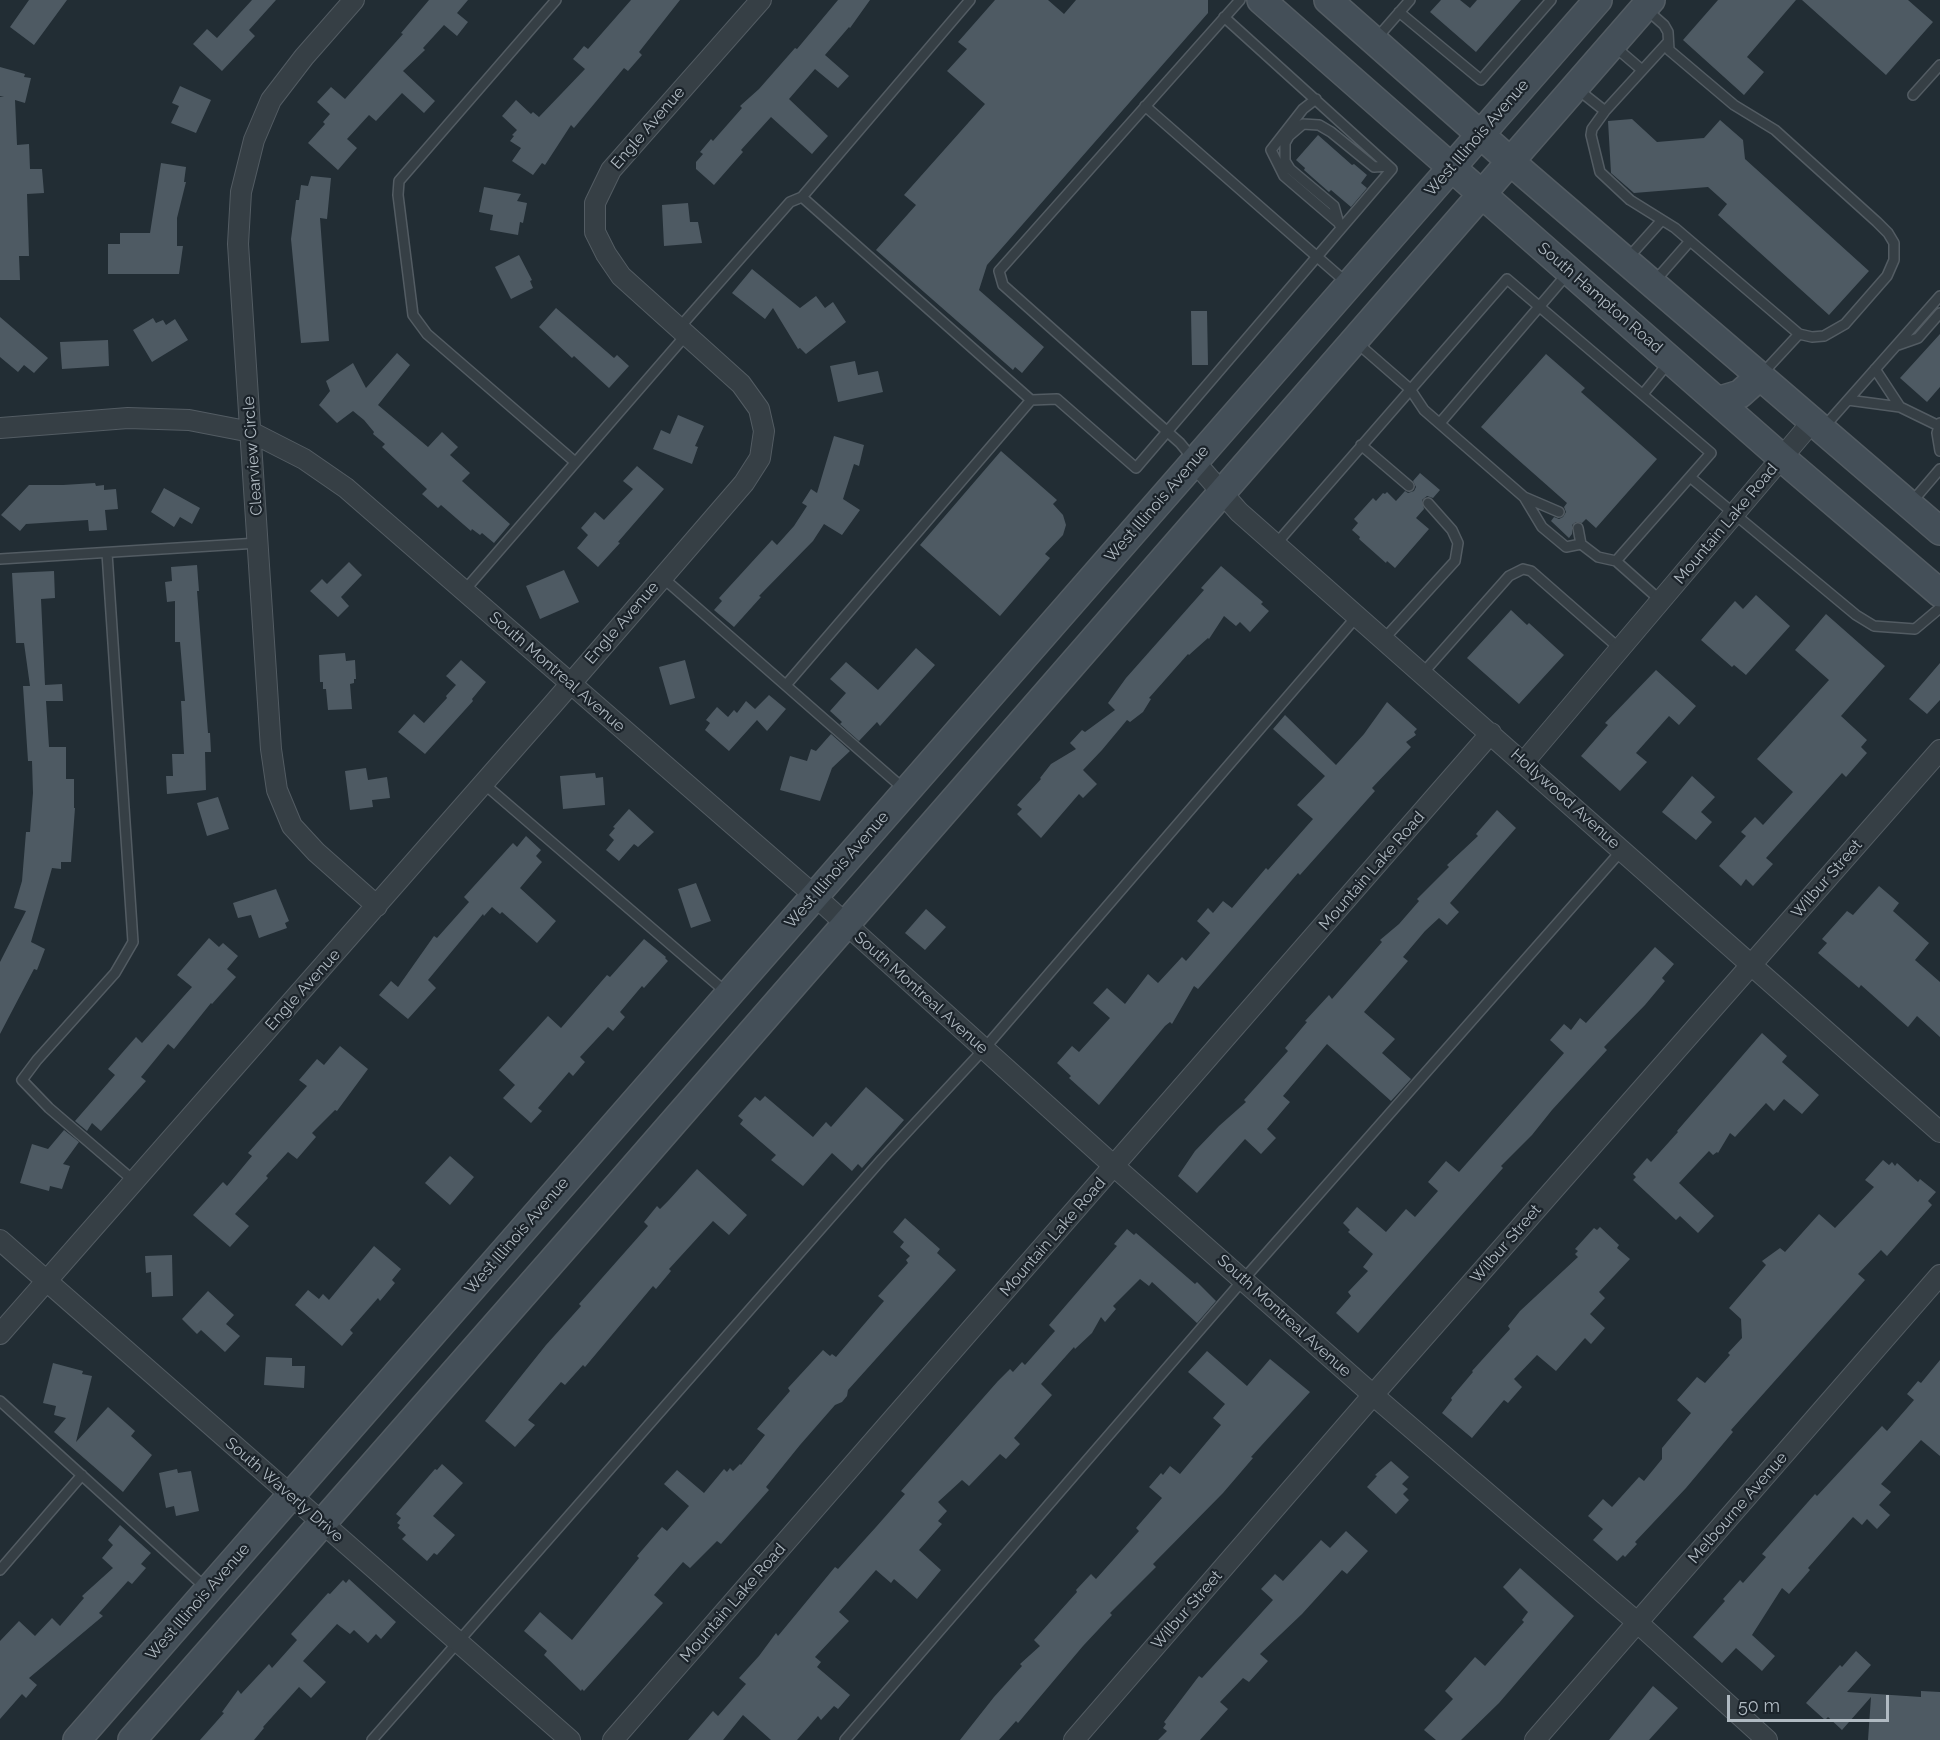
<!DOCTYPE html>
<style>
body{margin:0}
#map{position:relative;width:1940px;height:1740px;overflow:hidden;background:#222d34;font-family:Raleway,sans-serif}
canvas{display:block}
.scale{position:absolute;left:1727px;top:1695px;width:162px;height:27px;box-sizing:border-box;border:3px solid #b0bac2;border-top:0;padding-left:8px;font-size:18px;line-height:21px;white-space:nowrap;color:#b0bac2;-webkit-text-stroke:4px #1b232a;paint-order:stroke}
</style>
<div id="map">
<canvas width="1940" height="1740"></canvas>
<div class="scale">50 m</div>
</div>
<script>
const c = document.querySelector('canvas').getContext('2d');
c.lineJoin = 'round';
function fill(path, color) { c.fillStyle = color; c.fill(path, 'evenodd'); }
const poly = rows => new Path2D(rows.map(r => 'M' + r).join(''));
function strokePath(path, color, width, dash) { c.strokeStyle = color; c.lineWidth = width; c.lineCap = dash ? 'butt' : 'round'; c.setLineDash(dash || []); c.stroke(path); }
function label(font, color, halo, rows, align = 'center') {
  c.font = font + ' Raleway,sans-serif'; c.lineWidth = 4.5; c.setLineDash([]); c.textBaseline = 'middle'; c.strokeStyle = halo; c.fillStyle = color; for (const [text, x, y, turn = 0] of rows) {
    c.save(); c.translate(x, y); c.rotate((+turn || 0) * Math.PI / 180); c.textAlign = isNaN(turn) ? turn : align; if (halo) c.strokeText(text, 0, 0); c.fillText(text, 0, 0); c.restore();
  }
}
fill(poly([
 [29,0,67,0,34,45,10,27],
 [252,0,276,0,249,30,255,36,222,71,193,44,207,29,217,38],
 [429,0,468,0,457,13,468,22,457,36,444,25,423,48,425,50,403,71,435,101,424,113,402,93,376,121,369,115,347,139,357,148,338,170,308,143,325,124,323,122,330,114,317,102,331,87,345,99,403,34,401,33],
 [631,0,680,0,639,52,642,55,628,71,624,68,574,128,571,125,545,165,542,163,533,175,512,161,521,148,510,141,514,136,512,135,517,130,502,116,516,100,531,114,533,112,539,117,585,69,573,59,584,46,588,49],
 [838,0,870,0,850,28,849,27,825,55,849,76,838,88,815,69,789,99,828,136,812,154,771,117,741,150,743,152,714,185,696,169,696,162,703,154,700,152,711,139,713,141,742,108,740,106,759,89,795,48,797,49],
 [995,0,1048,0,1064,14,1076,0,1208,0,1208,13,987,265,979,290,1044,347,1022,373,1015,367,1013,370,876,250,916,205,904,195,985,104,947,71,967,49,958,42],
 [1441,0,1460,0,1470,8,1477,0,1521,0,1476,52,1430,12],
 [1718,0,1796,0,1747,57,1764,72,1744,95,1683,40],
 [1802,0,1908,0,1933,22,1886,75],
 [0,67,25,74,24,77,31,78,25,103,15,100,17,145,29,144,30,169,42,169,44,193,27,194,29,256,19,256,20,280,0,280,0,97,4,97,0,96],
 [180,86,211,100,196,133,171,123,179,106,172,103],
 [1632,119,1657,142,1704,138,1720,120,1743,140,1745,159,1869,271,1829,315,1718,215,1727,204,1708,187,1634,193,1611,173,1608,121],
 [1318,135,1352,165,1354,164,1367,175,1361,183,1367,188,1351,207,1331,190,1329,192,1304,170,1305,168,1296,160],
 [161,163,186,167,184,182,186,182,177,218,177,246,183,246,179,274,108,274,108,244,120,244,120,233,150,233],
 [311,176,331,178,327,219,320,218,329,341,301,343,291,239,296,200,299,200,301,185,308,186],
 [484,187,521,194,517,201,527,203,523,223,520,222,518,235,490,230,493,215,479,212],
 [688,203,690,222,698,222,702,243,664,246,662,205],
 [519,255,532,280,530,281,533,288,511,299,495,267],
 [752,269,800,308,816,296,825,308,833,302,846,322,806,354,800,348,798,349,773,308,765,319,732,293],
 [556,308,614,358,617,355,629,366,609,388,574,356,572,358,539,327],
 [1191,311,1207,311,1208,365,1192,365],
 [0,317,48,358,34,373,24,365,18,372,0,357],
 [153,318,156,323,163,320,166,325,175,319,188,340,152,362,133,330],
 [1940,334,1940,387,1927,402,1900,378],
 [108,340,109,366,62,369,60,342],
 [397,353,410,365,378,405,428,447,442,432,458,447,450,455,470,473,462,481,510,524,494,543,482,533,480,535,472,529,471,531,441,505,438,508,422,494,427,489,382,447,385,444,373,434,374,432,364,420,353,411,337,423,319,405,330,391,326,381,353,363,366,388],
 [1546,354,1585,388,1581,392,1657,459,1596,528,1586,519,1582,523,1576,522,1572,525,1572,534,1569,538,1551,521,1554,517,1559,519,1563,517,1566,512,1564,507,1567,503,1481,427],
 [855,361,858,375,878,371,883,392,838,402,830,366],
 [678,415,704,426,695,446,698,447,692,464,653,449,661,430,670,434],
 [834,436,864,445,859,466,854,464,843,499,860,510,842,535,824,524,813,541,759,596,761,597,734,627,714,610,722,601,719,598,772,540,777,545,794,526,807,506,802,503,811,489,817,493],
 [1001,451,1057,500,1053,504,1063,515,1066,525,1063,535,1045,554,1050,558,1000,616,920,545],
 [637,466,664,489,618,542,620,543,598,567,577,548,588,535,581,528,595,512,604,520,633,489,623,481],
 [1420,473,1440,490,1433,498,1427,496,1422,500,1424,509,1416,518,1429,529,1395,568,1387,561,1386,563,1359,539,1360,537,1352,530,1358,523,1354,519,1373,498,1376,501,1383,493,1385,494,1387,492,1396,501,1405,491,1408,493,1414,491,1416,487,1413,481],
 [95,483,96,486,104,485,104,490,116,489,118,509,105,510,107,530,89,531,88,520,26,524,20,531,1,515,29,485,63,485],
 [164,488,200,508,192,524,180,517,174,527,151,512],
 [349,562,362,575,341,597,349,606,338,617,310,591,322,579,327,584],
 [197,565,199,591,197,591,208,733,210,733,211,752,205,752,206,790,167,794,166,776,173,776,172,754,184,754,181,701,185,701,180,642,175,642,175,601,167,602,165,582,172,581,171,567],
 [1221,566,1263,602,1261,604,1269,611,1250,632,1240,622,1236,626,1224,616,1209,639,1208,638,1189,655,1188,654,1149,698,1151,699,1143,712,1130,722,1127,720,1102,750,1083,770,1097,784,1083,798,1079,794,1041,838,1017,814,1022,809,1017,805,1041,779,1040,778,1051,764,1076,749,1070,743,1082,730,1085,732,1115,710,1108,703,1126,678,1204,590,1201,588],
 [564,570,579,602,540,619,526,586],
 [54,571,55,598,41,599,45,685,62,684,63,701,46,701,49,747,66,747,66,779,74,779,74,808,75,808,71,862,61,862,61,869,52,868,31,942,45,949,37,970,34,969,0,1034,0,962,26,911,14,908,22,881,26,832,30,832,33,793,32,761,28,761,23,686,30,686,24,643,16,643,12,573],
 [1756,595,1790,626,1746,675,1734,665,1732,667,1701,640,1735,601,1743,609],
 [1511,610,1527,625,1529,623,1564,655,1519,704,1467,658],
 [1826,614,1885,666,1841,716,1867,740,1861,747,1867,753,1846,777,1842,773,1766,858,1773,864,1753,886,1746,879,1741,886,1719,866,1746,836,1741,832,1755,817,1763,825,1793,792,1757,759,1829,680,1795,650],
 [916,648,935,665,880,726,877,722,859,741,840,724,842,722,830,711,846,693,830,679,846,662,878,690],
 [345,653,346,661,355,660,356,679,354,679,354,683,350,684,352,709,328,710,326,689,323,689,323,682,320,682,319,655],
 [461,660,486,682,472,699,473,701,425,754,398,732,414,714,424,723,447,698,446,696,456,685,446,676],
 [685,660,695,698,670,705,659,667],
 [1940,663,1940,700,1927,714,1909,699],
 [1656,670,1696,706,1679,725,1669,716,1636,753,1647,762,1620,791,1581,756,1608,725,1605,723],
 [769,695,786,709,767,731,757,720,729,751,705,730,710,723,706,720,717,707,728,717,734,710,737,713,746,701,755,709],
 [1387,702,1417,729,1414,732,1416,735,1406,742,1411,747,1372,788,1375,791,1300,875,1298,873,1198,989,1194,986,1172,1024,1170,1022,1165,1026,1099,1105,1069,1078,1071,1076,1057,1063,1072,1046,1079,1052,1110,1018,1093,1003,1107,988,1125,1004,1148,974,1158,983,1182,957,1186,961,1210,933,1197,921,1208,908,1213,913,1223,901,1232,908,1266,868,1268,870,1313,819,1297,805,1325,776,1273,729,1285,715,1336,765,1364,734],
 [831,734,850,751,832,768,820,801,780,790,790,756,807,761,811,749,816,751],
 [366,768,368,780,387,777,390,798,372,800,373,807,350,810,345,771],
 [595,773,596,778,603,777,605,805,563,809,560,776],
 [1692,776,1715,797,1701,812,1712,822,1696,840,1662,812],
 [218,797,229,829,207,836,197,803],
 [629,809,654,832,638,847,634,844,619,861,606,850,614,840,609,835,615,828,613,827],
 [1497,810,1516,828,1450,903,1459,912,1447,925,1439,918,1425,931,1403,957,1408,961,1364,1012,1395,1039,1382,1053,1411,1079,1391,1101,1327,1044,1283,1096,1290,1102,1267,1129,1276,1138,1261,1154,1245,1139,1197,1193,1178,1176,1195,1151,1219,1126,1246,1102,1244,1100,1288,1051,1285,1048,1307,1022,1305,1021,1329,995,1332,999,1382,942,1380,940,1399,924,1419,901,1417,899,1449,867,1447,865,1478,836,1476,834],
 [526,836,541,850,536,856,542,862,520,888,556,921,537,943,502,912,500,914,492,907,484,916,483,914,428,980,436,988,408,1019,379,995,391,981,398,987,434,936,437,938,469,902,464,897,513,843,517,847],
 [696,883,711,921,691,928,678,889],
 [1879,886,1899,903,1893,911,1929,943,1915,960,1940,982,1940,1037,1917,1016,1908,1027,1861,985,1859,988,1818,953,1827,943,1822,939,1847,911,1853,915],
 [276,889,289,921,285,923,287,928,259,938,251,915,238,918,233,903],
 [926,909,946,927,925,950,905,933],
 [209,938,219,947,223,943,238,956,227,969,236,977,212,1004,211,1003,174,1049,168,1044,141,1077,146,1081,101,1131,92,1123,87,1131,75,1121,115,1075,108,1069,136,1037,142,1043,192,987,177,975],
 [644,939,666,957,665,958,668,961,644,988,642,986,620,1012,625,1017,613,1031,608,1027,580,1057,585,1062,573,1076,569,1072,538,1108,542,1111,531,1123,503,1098,515,1085,499,1070,548,1016,561,1028,607,975,610,977],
 [1655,947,1674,964,1662,978,1665,981,1645,1005,1604,1047,1607,1050,1552,1110,1532,1135,1501,1166,1503,1168,1358,1333,1336,1313,1351,1296,1348,1292,1368,1271,1363,1267,1373,1254,1348,1232,1350,1230,1343,1223,1357,1207,1386,1232,1406,1209,1415,1217,1438,1191,1428,1182,1446,1161,1459,1172,1564,1053,1550,1040,1564,1024,1571,1030,1580,1018,1586,1023],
 [1762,1033,1787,1056,1782,1062,1819,1095,1802,1114,1784,1099,1774,1111,1766,1103,1735,1137,1730,1133,1718,1153,1717,1152,1713,1155,1709,1151,1679,1183,1714,1216,1698,1233,1680,1216,1676,1220,1633,1180,1636,1177,1633,1174,1647,1158,1651,1162,1678,1132,1677,1131],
 [340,1046,368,1069,337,1111,335,1110,312,1133,316,1137,297,1159,288,1152,266,1176,268,1178,235,1214,249,1226,230,1247,193,1215,223,1182,227,1186,252,1156,248,1153,307,1086,299,1080,317,1059,324,1065],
 [866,1087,904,1120,862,1168,858,1164,852,1171,832,1153,803,1186,771,1160,776,1155,740,1124,743,1120,738,1116,755,1097,760,1101,765,1096,813,1137,826,1122,831,1127],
 [64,1130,79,1142,63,1164,70,1166,62,1189,50,1186,49,1191,20,1183,32,1144,48,1149],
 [450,1156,474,1177,450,1205,425,1183],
 [1883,1160,1889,1165,1892,1162,1895,1166,1897,1163,1918,1182,1920,1179,1936,1192,1928,1201,1932,1205,1887,1256,1881,1250,1858,1274,1865,1280,1731,1430,1733,1432,1686,1488,1635,1542,1637,1544,1625,1557,1623,1555,1617,1561,1593,1540,1603,1529,1588,1516,1603,1499,1612,1507,1639,1477,1644,1481,1662,1459,1662,1448,1691,1413,1677,1400,1697,1377,1705,1383,1730,1355,1728,1353,1742,1338,1741,1319,1729,1308,1766,1265,1762,1261,1780,1248,1785,1252,1819,1214,1835,1228,1874,1187,1865,1180],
 [697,1169,747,1215,729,1235,713,1221,669,1269,671,1271,656,1289,653,1286,585,1367,583,1365,565,1385,561,1382,528,1420,535,1425,515,1447,485,1421,546,1345,581,1306,579,1304,648,1226,644,1222,657,1206,660,1209,669,1200],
 [905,1218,940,1249,937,1253,956,1270,848,1390,847,1396,842,1402,835,1405,800,1445,766,1487,769,1490,721,1544,717,1541,690,1568,683,1562,654,1595,663,1603,584,1691,582,1689,581,1691,544,1655,547,1651,524,1631,540,1612,572,1640,639,1558,637,1556,662,1527,667,1531,689,1506,664,1484,677,1470,704,1493,724,1469,727,1472,730,1468,733,1471,740,1464,741,1465,765,1435,757,1429,790,1391,788,1388,823,1350,830,1356,832,1354,836,1357,884,1301,878,1296,908,1263,906,1260,910,1256,900,1247,904,1242,893,1232],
 [1600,1227,1619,1245,1617,1248,1630,1259,1599,1292,1605,1298,1590,1314,1605,1328,1591,1344,1585,1338,1556,1371,1537,1355,1514,1379,1522,1387,1508,1403,1504,1400,1472,1438,1442,1413,1452,1400,1451,1398,1473,1372,1472,1371,1510,1329,1508,1326,1520,1311,1578,1257,1575,1254,1578,1251,1575,1249,1594,1228,1597,1230],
 [1127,1229,1134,1235,1136,1233,1195,1284,1197,1282,1216,1301,1197,1323,1152,1282,1149,1286,1140,1279,1113,1306,1116,1309,1105,1322,1101,1317,1092,1333,1075,1349,1074,1347,1041,1384,1052,1395,1014,1438,1020,1444,1006,1459,1000,1454,969,1486,962,1480,938,1502,947,1511,938,1521,942,1524,919,1550,941,1570,917,1599,894,1579,891,1583,876,1570,839,1612,849,1621,815,1657,821,1662,817,1667,850,1695,838,1709,834,1706,821,1720,818,1716,797,1740,771,1740,743,1715,723,1740,688,1740,713,1711,718,1716,746,1684,739,1678,759,1656,776,1633,778,1636,835,1567,838,1569,876,1527,905,1494,901,1491,998,1381,1010,1369,1013,1372,1022,1362,1025,1365,1055,1331,1049,1325,1117,1246,1114,1244],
 [374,1246,401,1269,392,1280,395,1283,380,1301,378,1298,350,1330,353,1333,342,1346,295,1305,308,1290,319,1299,323,1294,329,1300],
 [172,1255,173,1296,152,1297,151,1272,146,1273,145,1256],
 [208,1291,234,1315,226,1324,240,1336,225,1352,201,1330,197,1334,182,1319],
 [1207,1351,1247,1386,1270,1359,1310,1392,1251,1457,1253,1458,1223,1493,1153,1564,1156,1567,1110,1613,1112,1615,1083,1646,1018,1723,1016,1721,999,1740,960,1740,994,1697,1022,1666,1020,1664,1040,1646,1034,1640,1077,1592,1076,1590,1091,1574,1096,1579,1139,1531,1136,1528,1162,1498,1149,1487,1161,1473,1163,1475,1170,1466,1180,1474,1221,1425,1213,1418,1225,1404,1188,1372],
 [266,1357,292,1358,292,1366,305,1366,304,1388,264,1385],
 [1940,1360,1940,1456,1921,1440,1881,1484,1891,1492,1879,1505,1890,1515,1877,1529,1867,1519,1862,1525,1853,1517,1808,1568,1810,1570,1789,1594,1782,1588,1752,1635,1775,1656,1762,1671,1736,1648,1722,1663,1693,1637,1725,1601,1723,1599,1740,1580,1743,1583,1766,1557,1762,1554,1815,1494,1817,1496,1882,1426,1887,1431,1914,1400,1907,1394,1918,1381,1921,1383],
 [53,1363,83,1371,82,1374,92,1376,76,1442,108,1407,135,1431,131,1436,152,1455,123,1492,54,1432,66,1418,54,1415,56,1406,43,1403],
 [1391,1461,1409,1477,1402,1484,1408,1489,1403,1494,1409,1500,1396,1514,1367,1487,1377,1476,1375,1475],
 [442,1464,463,1483,433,1516,455,1535,437,1555,434,1553,427,1561,402,1539,406,1535,398,1528,400,1525,397,1523,401,1518,396,1514,435,1469,437,1470],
 [177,1469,178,1473,191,1471,199,1511,176,1516,174,1506,166,1508,159,1473],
 [120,1525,151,1553,141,1564,146,1568,132,1584,128,1581,99,1613,103,1616,29,1678,37,1685,26,1698,22,1694,0,1719,0,1641,19,1621,35,1636,52,1618,60,1626,84,1598,82,1596,113,1568,102,1558,113,1545,108,1540],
 [1346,1531,1368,1551,1347,1574,1342,1570,1302,1614,1260,1654,1268,1661,1249,1682,1243,1678,1220,1702,1228,1709,1200,1740,1158,1740,1167,1731,1163,1728,1166,1724,1164,1722,1199,1676,1202,1678,1273,1600,1261,1589,1275,1574,1283,1581,1321,1540,1330,1548],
 [1520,1568,1574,1616,1499,1703,1461,1740,1436,1740,1424,1730,1453,1699,1445,1691,1475,1657,1485,1666,1524,1622,1522,1620,1528,1612,1503,1587],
 [349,1579,396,1622,381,1639,376,1634,368,1643,354,1630,350,1634,337,1624,303,1661,326,1682,311,1698,299,1687,263,1727,264,1728,254,1740,200,1740,224,1713,222,1712,238,1690,241,1694,269,1664,272,1668,297,1640,291,1634,328,1593,330,1594,343,1580,346,1583],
 [1856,1651,1871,1665,1847,1692,1921,1697,1921,1691,1940,1692,1940,1740,1868,1740,1871,1697,1842,1730,1828,1717,1825,1720,1806,1703,1840,1665,1842,1667],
 [1653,1686,1678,1708,1649,1740,1609,1740]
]), '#4e5a63');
const lane = poly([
 [556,0,399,181,398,195,413,315,427,334,575,462],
 [970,0,802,197,1031,400,1057,399,1136,468,1392,169,1224,17],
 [1647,10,1664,25,1668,32,1669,50,1734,105,1775,130,1877,222,1888,233,1894,243,1894,260,1887,276,1845,324,1824,336,1812,337,1799,334,1761,375],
 [1399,12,1481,80,1551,0],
 [1376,39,1410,0],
 [1668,42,1605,111,1592,129,1591,135,1600,172,1630,200,1675,228,1799,334],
 [1614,46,1642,70],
 [1576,88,1605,111],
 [1913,95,1940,65],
 [1316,99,1303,109,1271,150,1284,176,1340,224],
 [1145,106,1347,283],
 [1339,224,1334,206,1290,169,1285,161,1285,143,1289,136,1303,124,1319,125,1331,132,1374,167,1388,166],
 [1628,258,1662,220],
 [1654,282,1690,241],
 [679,328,790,202,802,197],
 [1356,342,1410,389,1424,410,1524,497,1542,527,1566,547,1581,544,1598,557,1616,561],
 [1898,345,1918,338,1940,313],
 [1875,369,1900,407,1939,426],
 [1643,394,1669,362],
 [1848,400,1900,407],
 [1440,423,1568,273],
 [1940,423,1937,433,1940,451],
 [1824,427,1940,296],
 [1361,445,1409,486],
 [1194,460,1180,443,1003,285,999,271,1240,0],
 [1690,477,1856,615,1874,626,1915,629,1940,608],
 [1524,497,1559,512],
 [1911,503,1940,469],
 [1578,528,1581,544],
 [1276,544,1507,279,1711,453,1616,561,1661,601],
 [107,553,133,942,115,973,37,1060,22,1080,49,1108,134,1181],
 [0,559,258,543],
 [662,577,904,789],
 [464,591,686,335],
 [1384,639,1455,561,1458,543,1452,530,1428,503],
 [1423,673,1509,576,1523,569,1531,571,1620,649],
 [786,685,1031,400],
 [483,783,727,993],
 [0,1401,207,1589],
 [0,1570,82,1475],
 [372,1740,882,1159,984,1049,1358,615],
 [845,1740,1243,1280,1622,850]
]);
const street = poly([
 [354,0,304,57,271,100,254,140,241,192,238,244,271,749,277,790,292,826,316,852,377,906],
 [0,428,128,418,189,420,251,432,304,459,346,488,815,896,1115,1167,1373,1395,1638,1623,1767,1740],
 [1195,462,1239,512,1940,1132],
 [1524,762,1812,422],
 [0,1240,570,1740],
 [0,1334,554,703,744,483,760,458,764,431,759,409,741,384,621,276,606,254,595,232,595,203,611,170,761,0],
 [613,1740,1491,733],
 [1074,1740,1373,1395,1940,750],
 [1535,1740,1940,1275]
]);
const secondary = poly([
 [1261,0,1782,458,1940,593],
 [1328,0,1526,175,1940,531],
 [1717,401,1740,394,1759,377],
 [77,1740,1598,0],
 [132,1740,583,1226,1651,0]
]);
strokePath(lane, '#535c63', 12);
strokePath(street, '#535c63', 22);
strokePath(secondary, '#535c63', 30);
strokePath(lane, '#363f45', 9);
strokePath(street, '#363f45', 20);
strokePath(secondary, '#444f58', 27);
label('16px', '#b0bac2', '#1b232a', [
 ["Engle Avenue",648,128,-49],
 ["West Illinois Avenue",1477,138,-49],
 ["South Hampton Road",1600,298,41],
 ["Clearview Circle",253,456,-94],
 ["West Illinois Avenue",1157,504,-49],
 ["Mountain Lake Road",1726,524,-50],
 ["Engle Avenue",622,623,-49],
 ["South Montreal Avenue",557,672,41],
 ["Hollywood Avenue",1565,799,42],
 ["West Illinois Avenue",837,870,-49],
 ["Mountain Lake Road",1372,871,-49],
 ["Wilbur Street",1827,879,-49],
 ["Engle Avenue",303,990,-48],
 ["South Montreal Avenue",921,993,42],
 ["West Illinois Avenue",517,1236,-49],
 ["Mountain Lake Road",1053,1237,-49],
 ["Wilbur Street",1506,1244,-49],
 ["South Montreal Avenue",1284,1316,42],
 ["South Waverly Drive",284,1490,41],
 ["Melbourne Avenue",1738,1508,-49],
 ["West Illinois Avenue",198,1602,-49],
 ["Mountain Lake Road",733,1603,-49],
 ["Wilbur Street",1187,1610,-49]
]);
</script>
